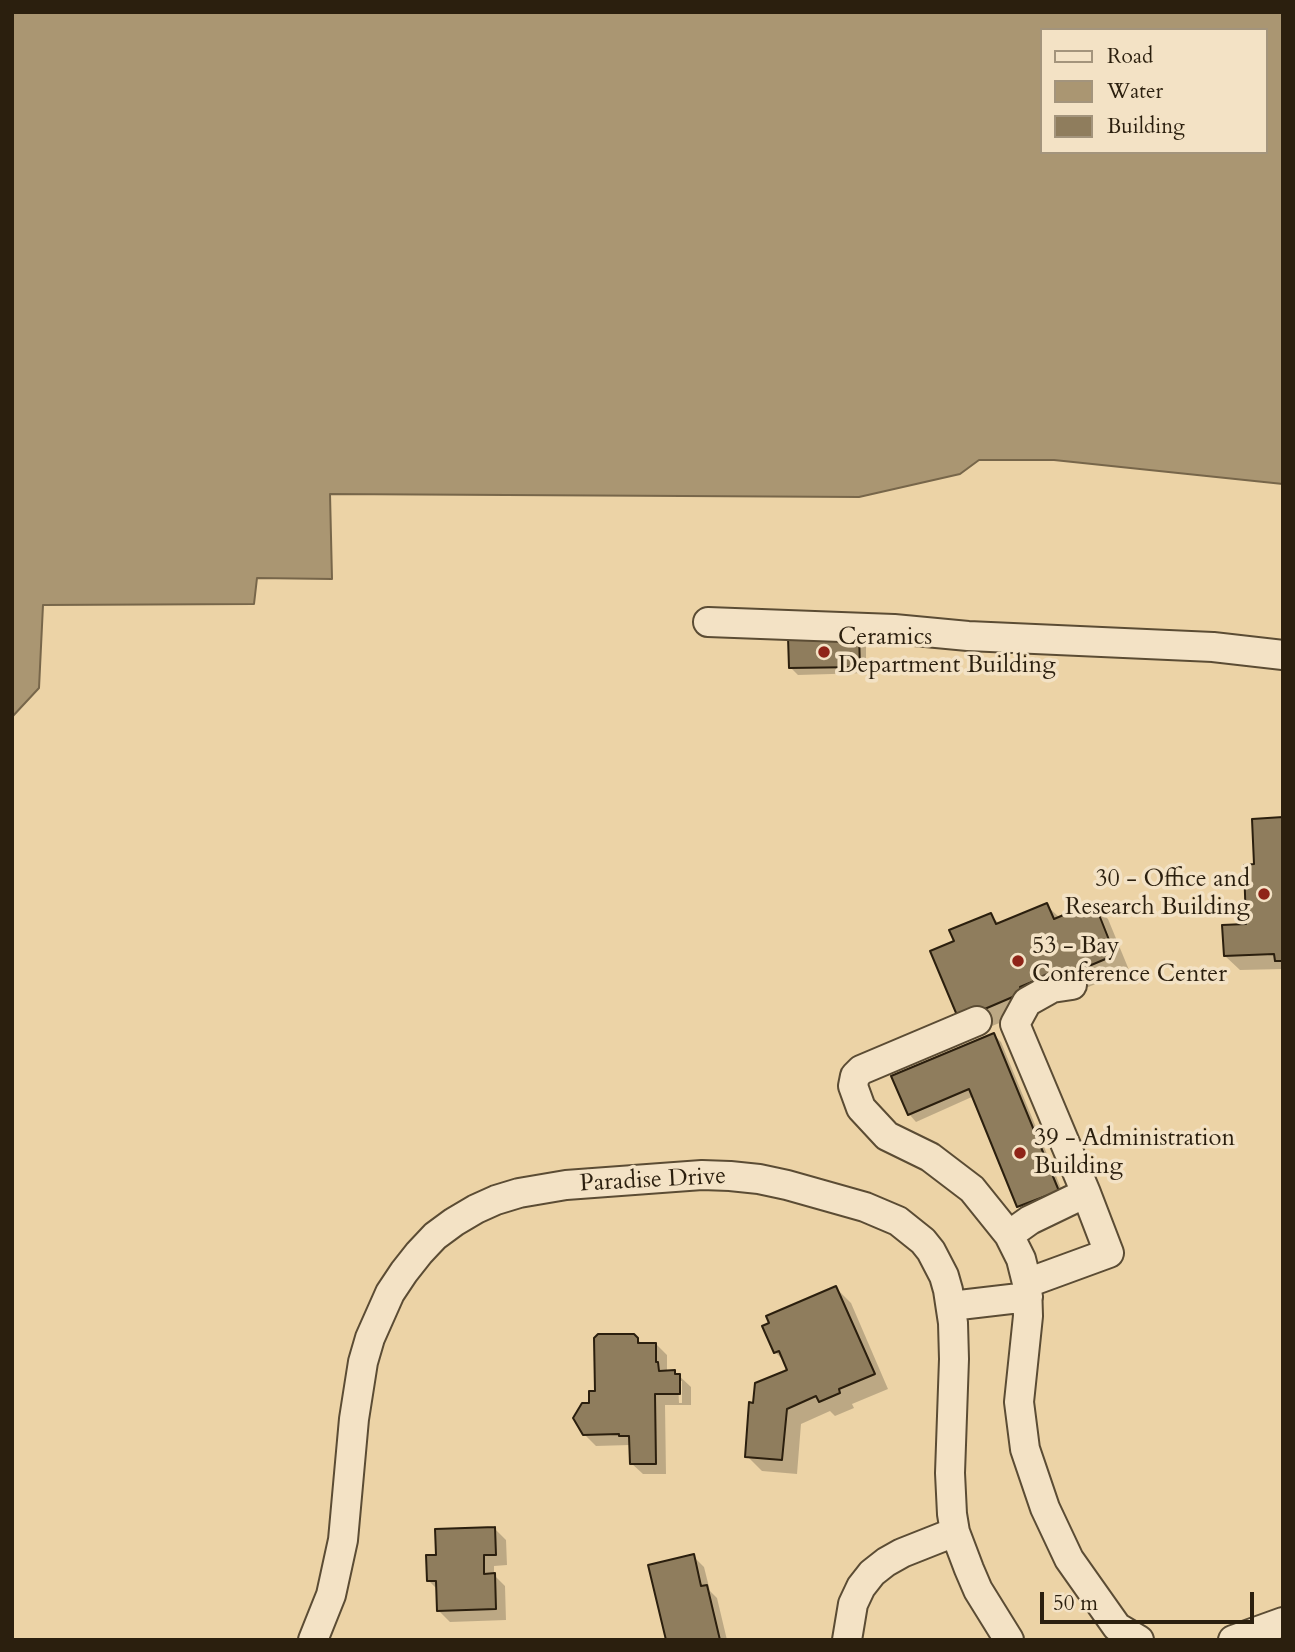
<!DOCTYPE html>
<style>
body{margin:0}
#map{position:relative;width:1295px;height:1652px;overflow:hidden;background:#ecd3a6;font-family:Cardo,serif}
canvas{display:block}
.frame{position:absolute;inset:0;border:14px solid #2b1f0e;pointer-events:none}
.legend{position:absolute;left:1040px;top:28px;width:228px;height:126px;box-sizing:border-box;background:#f3e2c5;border:2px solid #a3947c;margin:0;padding:9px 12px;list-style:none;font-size:21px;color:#2b1f0e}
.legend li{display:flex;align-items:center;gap:14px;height:35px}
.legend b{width:35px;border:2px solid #a3947c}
.scale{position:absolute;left:1040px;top:1592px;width:214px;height:32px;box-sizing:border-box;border:4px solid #2b1f0e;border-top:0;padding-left:9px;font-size:21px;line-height:24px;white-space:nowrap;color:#2b1f0e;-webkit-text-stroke:5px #f3e2c5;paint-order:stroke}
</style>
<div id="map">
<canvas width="1295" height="1652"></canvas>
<div class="frame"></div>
<ul class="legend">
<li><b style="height:9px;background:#f3e2c5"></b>Road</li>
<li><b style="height:19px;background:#aa9672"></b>Water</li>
<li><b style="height:19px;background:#8f7d5d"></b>Building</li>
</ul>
<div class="scale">50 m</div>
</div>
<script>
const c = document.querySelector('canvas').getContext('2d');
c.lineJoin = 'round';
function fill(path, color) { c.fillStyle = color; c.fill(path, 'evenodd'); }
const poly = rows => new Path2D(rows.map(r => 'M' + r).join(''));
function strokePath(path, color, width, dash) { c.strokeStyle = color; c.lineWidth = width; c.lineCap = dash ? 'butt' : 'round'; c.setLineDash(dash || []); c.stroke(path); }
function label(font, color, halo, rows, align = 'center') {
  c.font = font + ' Cardo,serif'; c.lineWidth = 7; c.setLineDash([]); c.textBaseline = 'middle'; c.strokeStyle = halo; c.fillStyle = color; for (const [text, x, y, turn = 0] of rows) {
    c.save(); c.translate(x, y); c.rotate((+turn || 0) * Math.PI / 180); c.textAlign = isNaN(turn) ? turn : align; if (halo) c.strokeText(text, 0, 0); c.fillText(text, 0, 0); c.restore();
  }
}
const water = poly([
 [12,12,1283,12,1283,484,1054,460,979,460,960,474,859,497,330,494,332,579,257,578,254,604,43,605,39,688,12,717,12,12],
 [1041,30,1265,30,1265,152,1041,152,1041,30]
]);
fill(water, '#aa9672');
strokePath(water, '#77664a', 2);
fill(poly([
 [859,636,866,644,866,673,798,675,791,668],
 [1283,819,1283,969,1240,970,1225,956,1248,926],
 [1093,904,1108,919,1129,970,1086,988,1081,982,1036,1008,975,1033,957,942,990,915,1000,924,1046,905,1060,918],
 [994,1035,1001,1042,1065,1198,1026,1213,1019,1206,974,1096,916,1122,909,1114],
 [836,1288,851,1303,888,1389,852,1404,854,1408,835,1416,830,1411,801,1424,797,1474,762,1471,747,1456,755,1404,789,1371,786,1363,775,1352],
 [637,1339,643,1345,656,1344,667,1355,667,1372,675,1372,691,1387,691,1405,665,1405,666,1474,643,1474,631,1463,630,1445,596,1446,584,1434,590,1404,596,1393],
 [678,1381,682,1381,682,1403,679,1403],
 [495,1529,506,1540,507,1565,494,1566,494,1575,505,1586,506,1620,450,1622,439,1611,438,1590,429,1581,438,1557],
 [693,1556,704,1567,710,1591,717,1598,727,1640,667,1640]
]), '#0003');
const building = poly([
 [859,635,860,667,789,668,788,637,859,635],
 [1283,817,1283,961,1275,961,1274,954,1224,956,1222,925,1246,924,1244,865,1254,864,1252,819,1283,817],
 [1094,902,1115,955,1070,974,1067,967,1020,987,1022,993,959,1020,930,951,954,941,949,930,991,913,996,924,1047,903,1054,919,1094,902],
 [994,1033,1059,1191,1017,1207,969,1089,908,1115,891,1076,994,1033],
 [836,1286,875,1374,839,1389,840,1393,819,1402,816,1396,787,1409,782,1460,745,1457,749,1402,753,1403,755,1383,787,1370,779,1351,774,1353,762,1326,769,1323,766,1316,836,1286],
 [598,1334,634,1334,638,1338,638,1343,656,1343,656,1362,658,1362,659,1371,675,1370,675,1374,680,1374,680,1394,655,1394,656,1464,630,1464,629,1436,619,1436,619,1434,583,1435,573,1418,582,1403,589,1403,589,1391,595,1391,594,1338,598,1334],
 [495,1527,496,1555,484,1555,484,1574,495,1573,496,1609,437,1611,436,1581,427,1581,426,1555,436,1555,435,1529,495,1527],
 [694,1554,701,1586,707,1585,720,1640,666,1640,648,1565,694,1554]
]);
fill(building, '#8f7d5d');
strokePath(building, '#2b1f0e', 2);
const minor = poly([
 [708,622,894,629,968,636,1213,647,1283,655],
 [977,1021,861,1070,855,1076,853,1086,861,1108,887,1136,930,1157,972,1189,1009,1235,1021,1259,1027,1283,1028,1316,1019,1402,1025,1449,1045,1508,1069,1559,1117,1627,1139,1640],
 [1009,1235,1030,1220,1086,1193,1015,1024,1027,1002,1052,988,1072,985],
 [1027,1283,1109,1253,1086,1193],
 [951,1306,1028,1297],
 [313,1640,331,1595,343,1540,354,1419,363,1362,370,1338,390,1293,404,1272,419,1253,435,1236,454,1222,476,1209,496,1200,519,1193,566,1185,702,1175,730,1176,759,1179,787,1185,865,1207,898,1221,923,1241,931,1251,944,1276,948,1290,953,1323,954,1359,950,1473,952,1514,955,1532,969,1569,978,1590,1009,1640],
 [847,1640,853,1604,861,1587,872,1573,886,1562,902,1553,955,1532],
 [1233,1640,1283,1622]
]);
strokePath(minor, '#5b4c34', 32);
strokePath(minor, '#f3e2c5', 28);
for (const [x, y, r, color] of [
 [824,652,7,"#8f2418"],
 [1264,894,7,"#8f2418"],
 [1018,961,7,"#8f2418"],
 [1020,1153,7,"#8f2418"]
]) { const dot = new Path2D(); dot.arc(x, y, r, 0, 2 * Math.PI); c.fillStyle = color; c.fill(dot); strokePath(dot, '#f3e2c5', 2.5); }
label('24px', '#2b1f0e', '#f3e2c5', [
 ["Ceramics",838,638],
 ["Department Building",838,666],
 ["30 - Office and",1250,880,"right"],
 ["Research Building",1250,908,"right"],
 ["53 - Bay",1032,947],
 ["Conference Center",1032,975],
 ["39 - Administration",1034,1139],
 ["Building",1034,1167]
], 'left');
label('24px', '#2b1f0e', '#f3e2c5', [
 ["Paradise Drive",653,1181,-3]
]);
</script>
